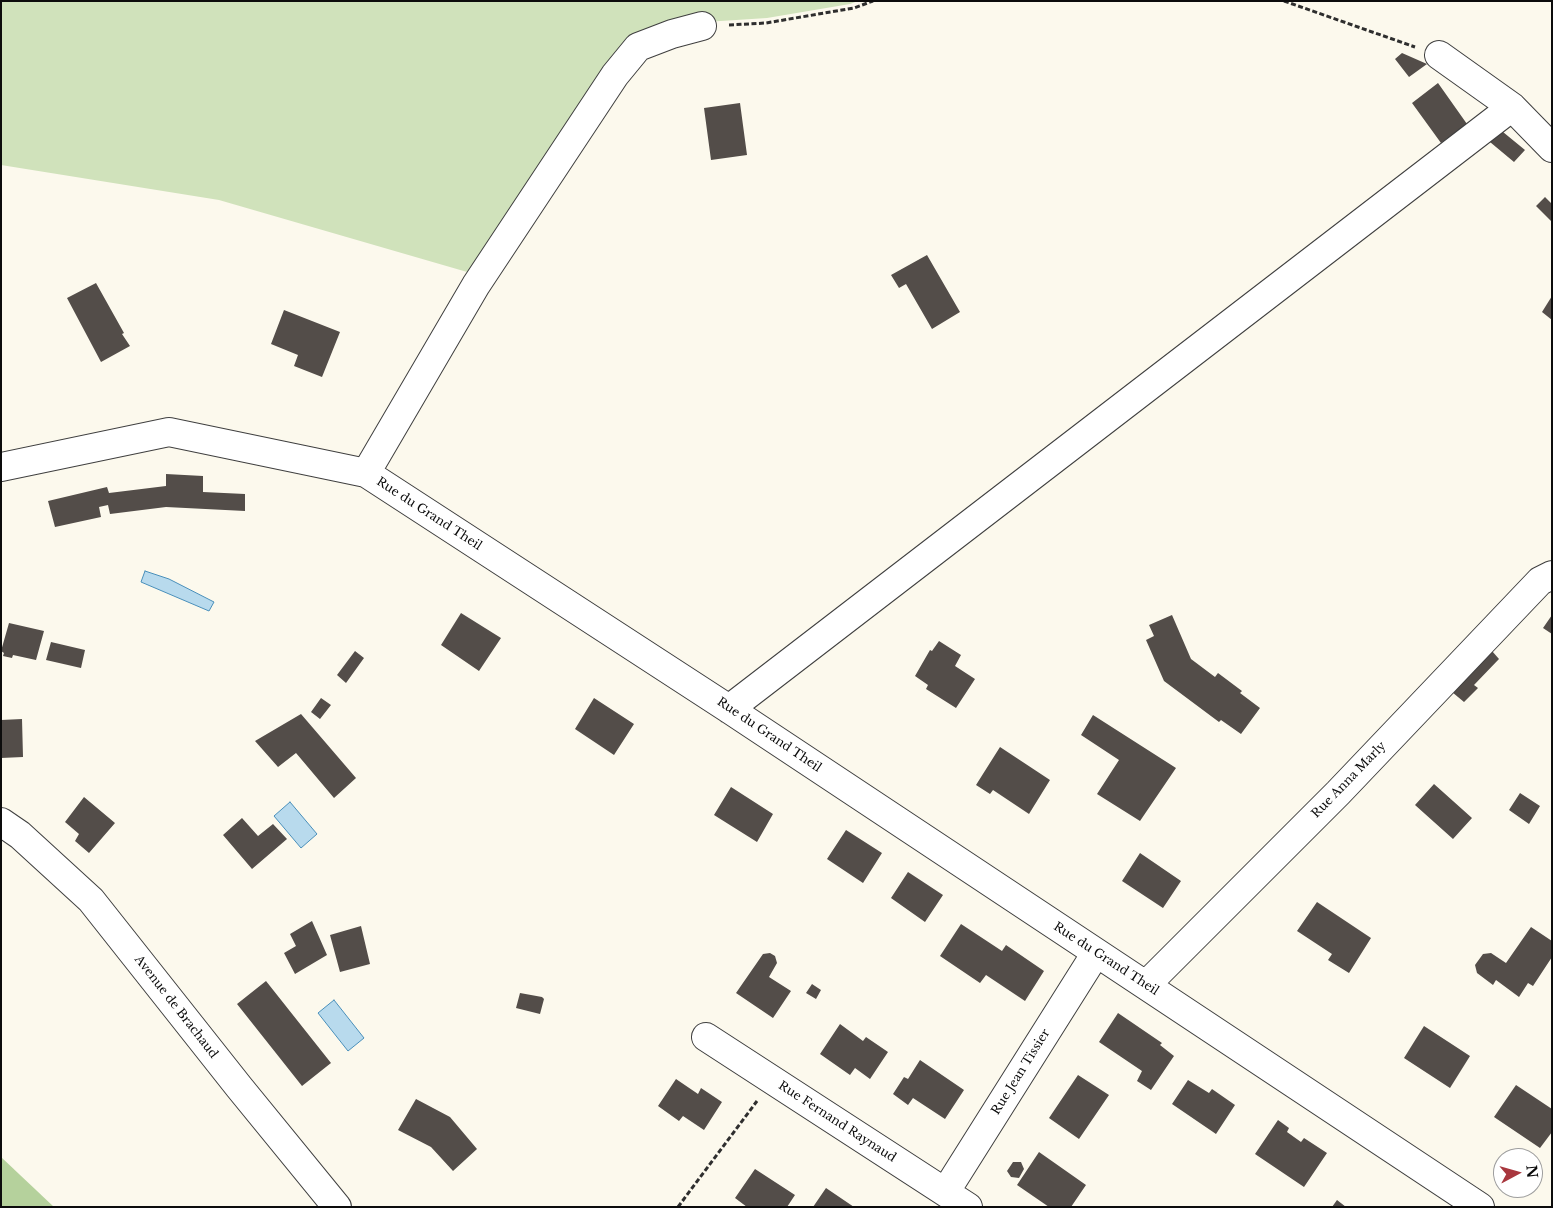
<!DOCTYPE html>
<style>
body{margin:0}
#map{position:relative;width:1553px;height:1208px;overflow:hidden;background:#fcf9ed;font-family:"Libre Baskerville",serif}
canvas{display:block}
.frame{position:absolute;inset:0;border:2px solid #0c0c0c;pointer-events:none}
.north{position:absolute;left:1493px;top:1148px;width:50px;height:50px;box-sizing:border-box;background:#fff;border:1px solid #9e9e9e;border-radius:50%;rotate:84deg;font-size:14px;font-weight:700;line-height:20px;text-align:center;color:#0c0c0c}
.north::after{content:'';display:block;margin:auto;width:18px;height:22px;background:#a8373e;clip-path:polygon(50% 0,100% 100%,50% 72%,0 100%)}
</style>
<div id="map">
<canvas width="1553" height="1208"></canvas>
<div class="frame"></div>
<div class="north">N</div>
</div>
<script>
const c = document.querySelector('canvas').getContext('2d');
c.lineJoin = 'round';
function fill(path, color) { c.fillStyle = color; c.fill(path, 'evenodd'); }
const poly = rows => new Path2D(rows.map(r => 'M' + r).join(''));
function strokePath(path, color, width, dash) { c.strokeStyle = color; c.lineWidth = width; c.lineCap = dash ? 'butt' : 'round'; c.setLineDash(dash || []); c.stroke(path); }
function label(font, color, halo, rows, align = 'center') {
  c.font = font + ' "Libre Baskerville",serif'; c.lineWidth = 5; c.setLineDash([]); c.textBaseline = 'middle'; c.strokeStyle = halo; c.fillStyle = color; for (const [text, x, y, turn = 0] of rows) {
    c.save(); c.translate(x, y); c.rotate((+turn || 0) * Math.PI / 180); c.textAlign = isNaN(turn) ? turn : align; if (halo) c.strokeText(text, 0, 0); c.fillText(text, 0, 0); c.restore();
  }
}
fill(poly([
 [1,1,858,1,850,4,767,18,690,23,656,30,474,274,219,200,1,165]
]), '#d0e2bb');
fill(poly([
 [1,1157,54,1207,1,1207]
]), '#b5d19c');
const water = poly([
 [145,571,169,579,214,602,209,611,141,582,145,571],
 [290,802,317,834,301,848,274,816,290,802],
 [334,1000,364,1038,348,1051,318,1013,334,1000]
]);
fill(water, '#b8daed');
strokePath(water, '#498fba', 1);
fill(poly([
 [1402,53,1427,64,1409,77,1395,59],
 [1438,83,1467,124,1441,143,1412,103],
 [740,103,747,155,711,160,704,108],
 [1503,132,1525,150,1514,162,1490,142],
 [1545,197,1552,204,1552,222,1536,206],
 [927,255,960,312,932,329,906,284,899,288,891,275],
 [96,283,124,333,122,334,130,346,101,362,67,298],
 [1552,296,1552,320,1542,312],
 [284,310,340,332,322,377,294,366,298,355,271,344],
 [166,474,203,476,203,492,245,494,245,511,166,507,110,514,108,505,99,507,101,517,55,527,48,501,107,487,109,493,166,486],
 [461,613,501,638,479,671,441,645],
 [1172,615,1191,659,1215,677,1218,673,1242,691,1240,693,1260,708,1241,734,1221,720,1219,722,1164,681,1146,640,1154,636,1149,625],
 [1552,615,1552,634,1543,628],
 [9,623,44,631,36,660,13,655,12,658,3,656,4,653,1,651],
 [939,641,961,655,955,666,975,679,956,708,926,689,928,685,915,676,930,650,932,651],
 [51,642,85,650,81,668,46,660],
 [355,651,364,658,346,683,337,675],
 [1492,651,1499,659,1474,685,1478,688,1464,702,1452,692],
 [321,698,331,705,320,719,311,712],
 [594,698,634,724,614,755,575,729],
 [301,714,356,778,334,798,296,753,278,767,255,741],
 [1093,715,1176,768,1140,821,1097,794,1119,760,1081,735],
 [22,719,23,757,1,758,1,720],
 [1000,747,1050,780,1029,814,993,790,990,794,976,785],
 [1434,784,1472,818,1453,839,1415,805],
 [731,787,773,814,757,842,714,815],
 [1520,793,1540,806,1529,824,1509,810],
 [84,797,115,823,89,853,75,841,79,834,65,822],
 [242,818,258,836,273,824,287,839,252,869,223,835],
 [846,830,882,853,863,883,827,859],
 [1140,853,1181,881,1163,908,1122,881],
 [908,872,943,895,925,922,891,898],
 [1317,902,1371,938,1349,973,1328,960,1332,954,1297,931],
 [312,921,327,955,295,974,284,953,296,946,290,934],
 [961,924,1002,951,1006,945,1044,971,1025,1001,986,975,980,983,940,956],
 [361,926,370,964,340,972,330,935],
 [1531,927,1552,941,1552,957,1533,986,1528,983,1519,997,1496,980,1493,985,1477,973,1475,965,1483,954,1491,953,1506,963],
 [770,953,775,956,777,963,769,977,791,991,773,1018,736,993,763,954],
 [266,981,331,1063,302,1086,237,1004],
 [812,984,821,990,816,999,806,993],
 [520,993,542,997,544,999,540,1014,516,1008],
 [1118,1013,1162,1043,1160,1045,1174,1056,1151,1090,1137,1081,1142,1071,1099,1042],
 [840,1024,863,1041,866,1037,888,1052,870,1079,855,1068,850,1075,820,1054],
 [1424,1026,1470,1056,1450,1088,1404,1058],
 [920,1060,964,1090,945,1119,913,1098,908,1105,893,1094,904,1077,908,1079],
 [1078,1075,1109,1095,1079,1139,1049,1118],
 [676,1079,698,1094,701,1088,722,1102,704,1130,683,1116,679,1121,658,1106],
 [1188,1080,1209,1093,1212,1089,1235,1105,1216,1134,1172,1104],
 [1516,1085,1552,1109,1552,1132,1540,1148,1494,1117],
 [416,1099,450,1117,477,1149,453,1171,431,1147,398,1130],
 [1278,1120,1289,1128,1287,1132,1301,1142,1304,1138,1327,1153,1304,1187,1255,1154],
 [1039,1152,1086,1185,1071,1207,1049,1207,1017,1185],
 [1013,1162,1021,1162,1024,1169,1019,1178,1011,1177,1007,1171],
 [755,1169,795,1195,787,1207,747,1207,735,1198],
 [826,1188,854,1207,813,1207],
 [1337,1200,1346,1207,1332,1207]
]), '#534d49');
const minor = poly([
 [1439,55,1512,107,1552,148],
 [1,467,169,432,366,473,729,709,1480,1207],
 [366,473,476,285,615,75,638,47,672,34,702,26],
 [729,709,1512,107],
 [1,822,20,835,91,900,239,1087,337,1207],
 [1146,985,1338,793,1540,581,1552,575],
 [706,1037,968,1207],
 [946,1191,1096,953]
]);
strokePath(minor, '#3f3f3f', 30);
strokePath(poly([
 [1284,1,1415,47],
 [729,25,766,23,854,8,873,1],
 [678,1207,757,1101]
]), '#2e2e2e', 3, [5, 2.5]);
strokePath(minor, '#fff', 28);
label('12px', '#0c0c0c', '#fff', [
 ["Rue du Grand Theil",429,514,33],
 ["Rue du Grand Theil",769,735,34],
 ["Rue Anna Marly",1349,780,-46],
 ["Rue du Grand Theil",1106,959,33],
 ["Avenue de Brachaud",176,1007,52],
 ["Rue Jean Tissier",1021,1072,-58],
 ["Rue Fernand Raynaud",837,1122,33]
]);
</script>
